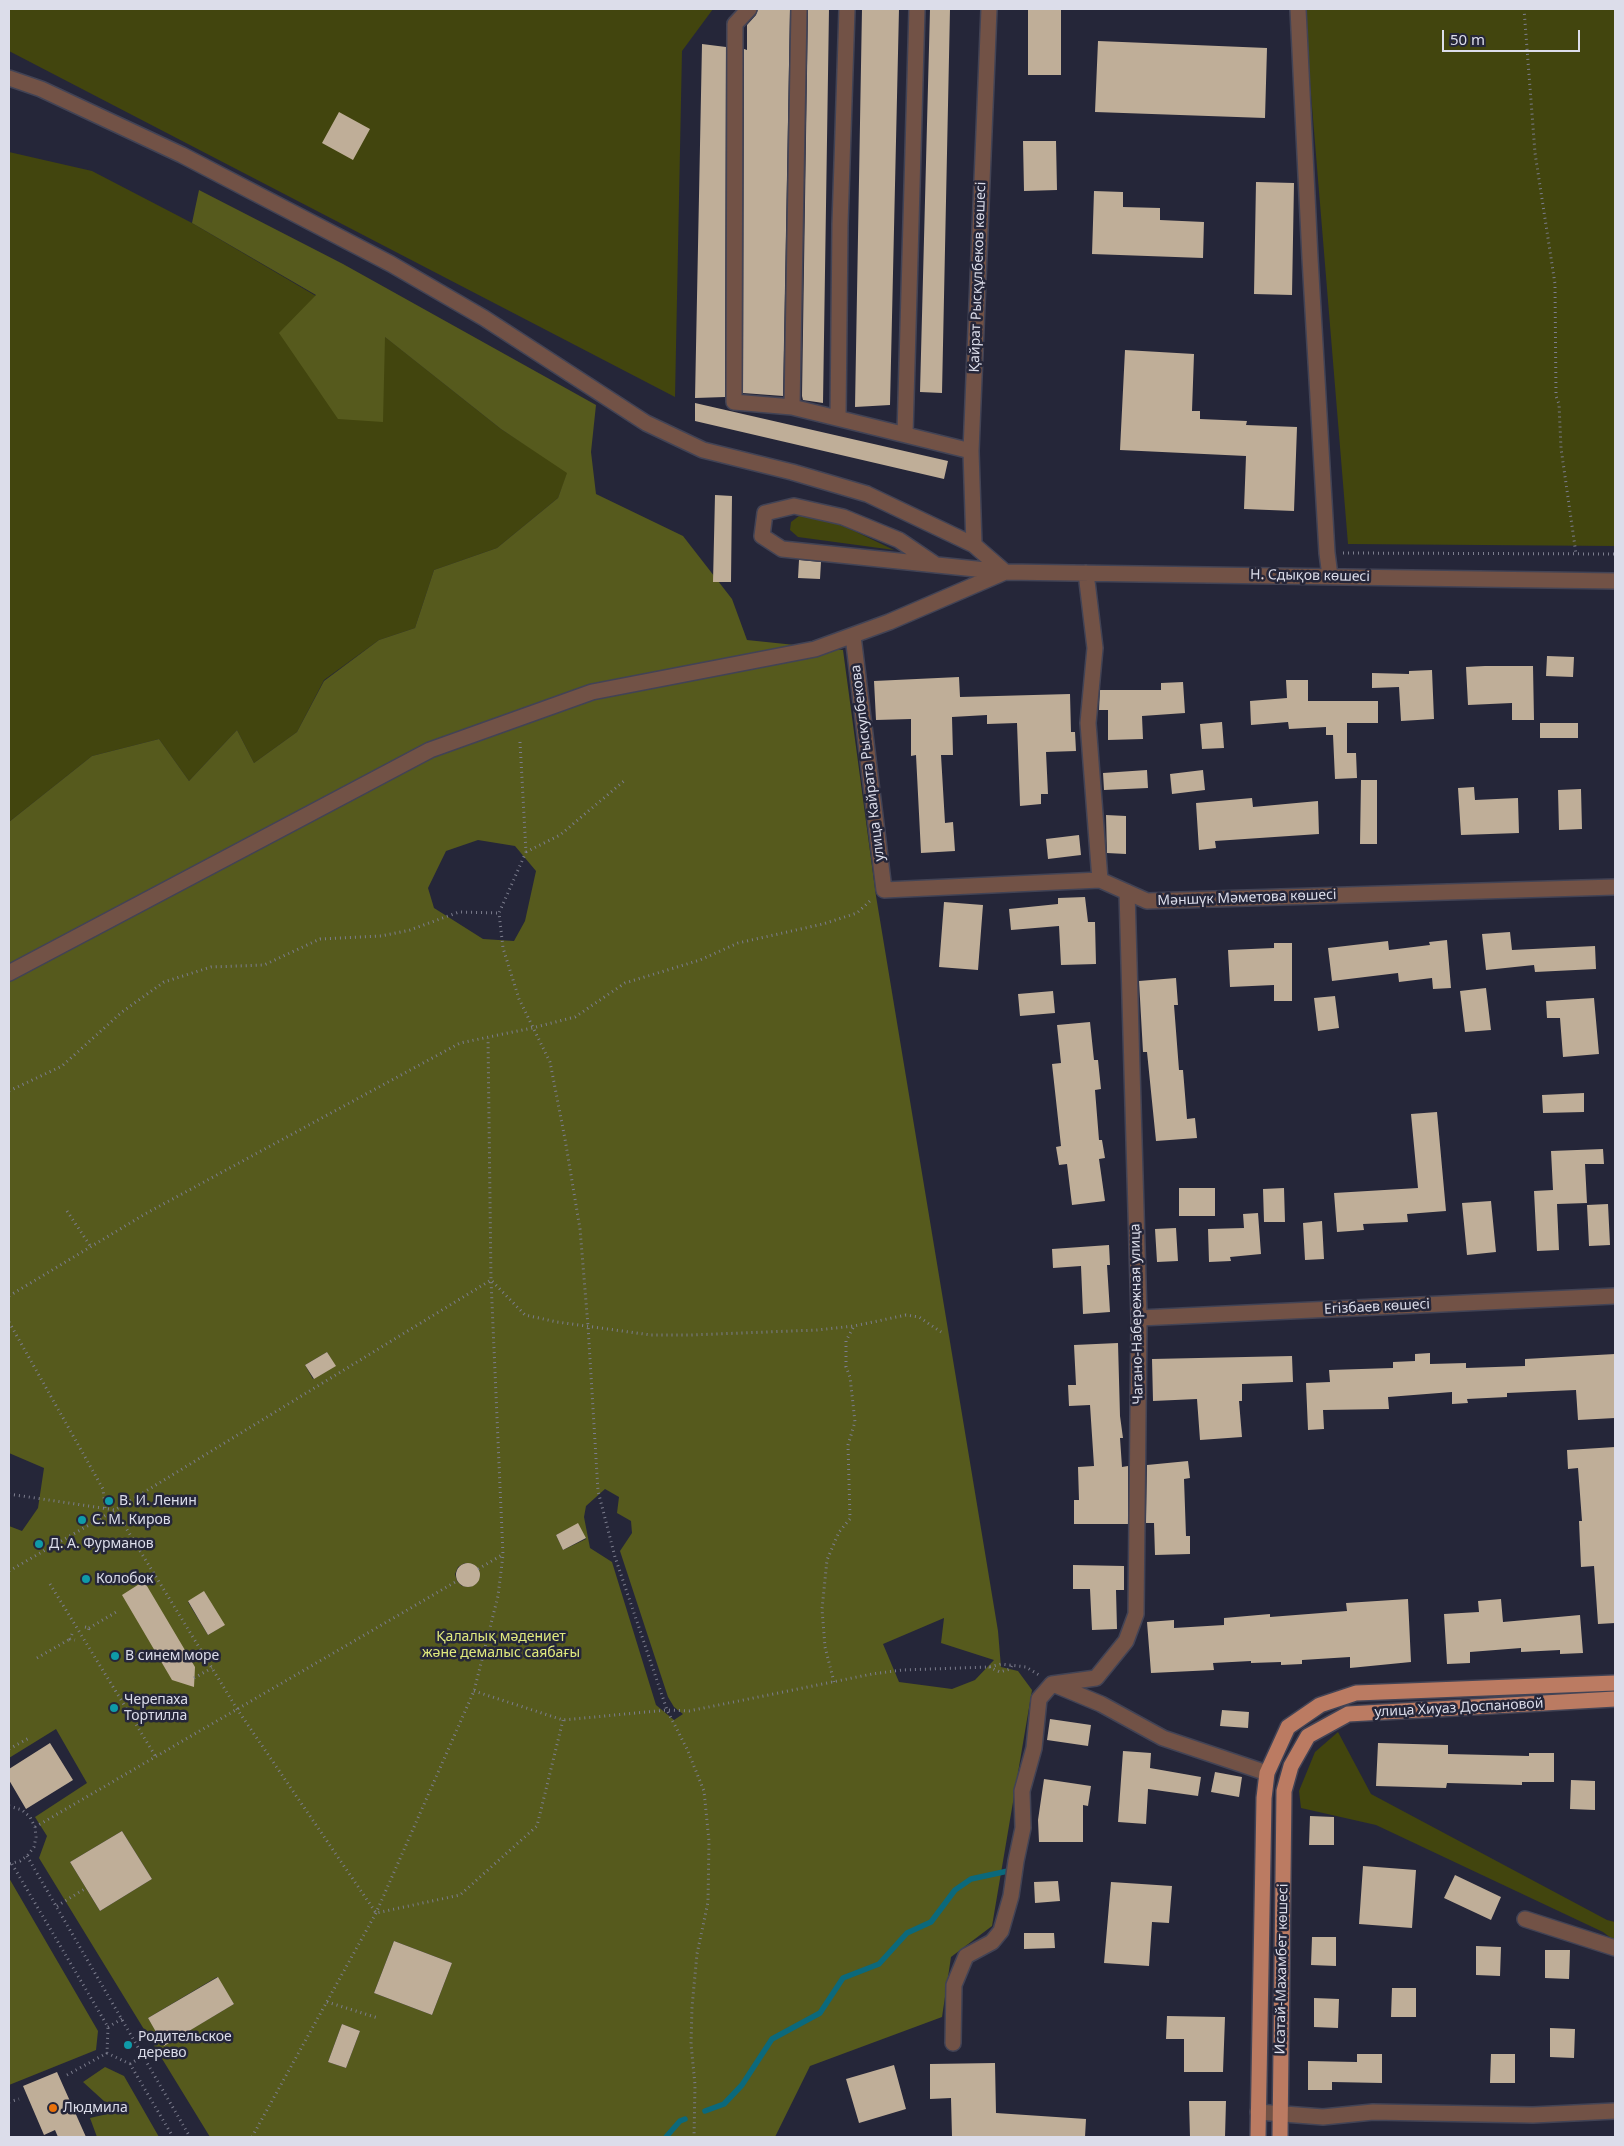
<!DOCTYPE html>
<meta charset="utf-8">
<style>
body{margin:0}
#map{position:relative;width:1624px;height:2146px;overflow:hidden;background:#252639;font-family:"Noto Sans",sans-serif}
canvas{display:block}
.frame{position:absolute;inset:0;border:10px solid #dcddea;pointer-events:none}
.scale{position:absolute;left:1442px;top:30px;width:138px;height:22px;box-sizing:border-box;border:2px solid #dcddea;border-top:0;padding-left:6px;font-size:15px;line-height:18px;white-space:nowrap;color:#dcddea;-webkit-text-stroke:4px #252639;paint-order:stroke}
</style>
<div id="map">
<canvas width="1624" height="2146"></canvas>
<div class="frame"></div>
<div class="scale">50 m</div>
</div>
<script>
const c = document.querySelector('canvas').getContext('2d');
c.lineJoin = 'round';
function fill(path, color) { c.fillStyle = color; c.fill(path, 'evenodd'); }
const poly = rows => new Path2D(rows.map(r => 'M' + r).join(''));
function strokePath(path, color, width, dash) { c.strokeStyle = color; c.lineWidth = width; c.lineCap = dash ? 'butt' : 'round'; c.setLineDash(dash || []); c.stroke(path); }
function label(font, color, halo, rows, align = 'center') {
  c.font = font + ' "Noto Sans",sans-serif'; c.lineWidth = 5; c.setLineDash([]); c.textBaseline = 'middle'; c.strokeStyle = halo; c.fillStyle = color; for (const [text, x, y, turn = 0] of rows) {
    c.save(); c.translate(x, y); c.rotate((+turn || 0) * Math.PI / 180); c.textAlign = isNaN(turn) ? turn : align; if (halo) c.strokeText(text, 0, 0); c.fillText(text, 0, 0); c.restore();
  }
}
fill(poly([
 [9,9,713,9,682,51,675,397,9,51],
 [1304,9,1615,9,1615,546,1348,544],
 [9,152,92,171,192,223,384,336,501,429,568,472,558,498,497,548,434,570,415,628,379,640,324,680,297,732,254,763,237,730,189,781,159,739,92,756,9,822],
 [811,515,848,528,894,550,798,537,790,530,791,522,799,516],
 [1338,1732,1371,1794,1607,1920,1615,1922,1615,1941,1603,1932,1376,1825,1301,1808,1299,1791,1315,1752]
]), '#42450e');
fill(poly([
 [199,190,343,264,596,405,591,452,596,494,683,536,732,599,747,640,843,650,876,896,998,1631,1001,1667,1018,1671,1032,1690,992,1926,951,1957,942,2017,810,2066,775,2137,210,2137,39,1858,47,1836,35,1817,87,1783,56,1729,9,1758,9,1526,22,1531,38,1508,44,1468,9,1453,9,822,92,756,159,739,189,781,237,730,254,763,297,732,324,681,379,640,415,628,434,570,497,548,558,498,567,473,501,429,385,337,383,422,338,419,279,333,316,295,192,223],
 [478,840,515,846,536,871,525,921,514,941,483,939,434,908,428,888,446,851],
 [327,1352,335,1366,313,1379,305,1365],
 [605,1489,619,1497,617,1513,631,1521,632,1533,620,1551,668,1697,674,1707,683,1714,674,1720,656,1705,612,1562,590,1548,584,1517,586,1506],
 [578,1524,586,1539,563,1550,556,1535],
 [465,1563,473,1564,478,1569,480,1576,477,1583,470,1587,462,1586,457,1581,455,1574,458,1567],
 [204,1592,224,1625,208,1635,188,1602],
 [944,1618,941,1643,994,1660,975,1680,952,1689,899,1682,883,1644],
 [122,1831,152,1879,100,1911,70,1862],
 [394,1941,452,1963,432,2015,374,1993],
 [217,1977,234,2004,165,2045,148,2018],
 [342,2024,360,2031,346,2068,328,2062],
 [9,1878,98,2031,96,2050,9,2085],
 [105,2067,124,2076,159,2137,97,2137,90,2118,116,2112,83,2082]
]), '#565a1d');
strokePath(poly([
 [705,2111,724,2104,742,2085,772,2039,820,2013,843,1978,879,1964,907,1933,931,1922,955,1890,971,1879,1008,1871],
 [666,2137,680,2121,685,2119]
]), '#0b697c', 5.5);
fill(poly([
 [758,9,790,9,783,396,743,393,744,49,747,50,747,25,756,15],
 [808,9,829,9,823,403,803,400,802,396],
 [862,9,899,9,890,405,855,407],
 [930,9,950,9,942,393,920,392],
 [1028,9,1061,9,1061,75,1028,75],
 [1098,41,1267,48,1265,118,1095,112],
 [702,44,726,47,725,397,695,398],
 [339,112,370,129,353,160,322,143],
 [1023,141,1056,141,1057,190,1024,191],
 [1256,182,1294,183,1292,295,1254,294],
 [1094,191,1123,192,1123,207,1160,208,1160,220,1204,222,1203,258,1092,254],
 [1125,350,1194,354,1192,411,1200,411,1200,419,1247,421,1246,425,1297,427,1294,511,1244,509,1246,456,1120,450],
 [695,403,948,461,944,479,695,421],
 [715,495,732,496,731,582,713,582],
 [799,560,821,562,820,579,798,578],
 [1547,656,1574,657,1573,677,1546,676],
 [1485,666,1533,666,1534,720,1512,720,1512,703,1468,705,1466,667],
 [1432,670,1434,719,1401,721,1399,687,1372,688,1372,673,1409,674,1409,671],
 [959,677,960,697,1070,694,1071,732,1075,732,1076,751,1046,752,1048,794,1041,794,1041,804,1020,806,1017,723,987,724,987,715,952,717,953,755,941,755,945,823,953,822,955,851,921,853,916,755,911,756,911,719,876,720,874,681],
 [1286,680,1308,680,1308,701,1378,701,1378,723,1347,723,1347,753,1356,753,1357,778,1335,779,1333,735,1326,735,1326,727,1289,729,1288,722,1251,725,1250,701,1287,698],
 [1183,682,1185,713,1142,716,1143,739,1108,740,1108,710,1099,710,1100,690,1161,690,1161,683],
 [1222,722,1224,748,1202,749,1200,724],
 [1540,723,1578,723,1578,738,1540,738],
 [1147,770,1148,788,1104,790,1103,773],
 [1203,770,1205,790,1172,794,1170,774],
 [1361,780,1377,780,1377,844,1360,844],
 [1474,787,1475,800,1518,798,1519,833,1461,835,1458,788],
 [1581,789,1582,829,1559,830,1558,790],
 [1252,798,1253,807,1318,801,1319,834,1215,841,1216,848,1199,850,1196,803],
 [1106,815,1126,816,1126,854,1107,853],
 [1079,835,1081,855,1048,859,1046,839],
 [1085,897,1088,922,1095,922,1096,964,1061,965,1059,926,1011,930,1009,909,1058,904,1058,898],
 [944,902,983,905,978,970,939,967],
 [1510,932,1512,950,1595,946,1596,969,1535,972,1534,965,1486,970,1482,934],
 [1447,940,1451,988,1433,989,1432,978,1399,982,1398,973,1332,981,1328,948,1388,941,1389,950,1430,945,1429,942],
 [1274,943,1292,943,1292,1001,1274,1001,1274,985,1230,987,1228,950,1274,948],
 [1176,978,1178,1005,1174,1005,1179,1070,1183,1070,1187,1119,1195,1118,1197,1138,1156,1141,1147,1052,1143,1052,1139,981],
 [1486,988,1491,1030,1465,1032,1460,991],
 [1053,991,1055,1013,1020,1016,1018,994],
 [1335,996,1339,1028,1318,1031,1314,998],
 [1594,998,1599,1054,1563,1057,1560,1018,1547,1018,1546,1001],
 [1090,1022,1094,1060,1098,1060,1101,1089,1095,1090,1099,1140,1102,1140,1105,1158,1099,1159,1105,1201,1072,1205,1067,1164,1059,1165,1056,1147,1061,1146,1052,1064,1061,1063,1057,1025],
 [1584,1093,1584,1112,1543,1113,1542,1095],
 [1437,1112,1446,1211,1407,1214,1408,1222,1363,1224,1364,1230,1337,1232,1334,1193,1418,1188,1411,1114],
 [1603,1149,1604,1164,1585,1164,1587,1203,1557,1204,1559,1250,1537,1251,1534,1191,1553,1190,1551,1151],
 [1179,1188,1215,1188,1215,1216,1179,1216],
 [1284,1188,1285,1222,1264,1222,1263,1189],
 [1491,1201,1496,1252,1467,1255,1462,1203],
 [1608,1204,1610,1245,1589,1246,1587,1205],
 [1258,1213,1261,1254,1230,1257,1231,1261,1209,1262,1208,1229,1244,1228,1243,1214],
 [1322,1221,1324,1259,1305,1260,1303,1223],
 [1176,1228,1178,1261,1157,1262,1155,1229],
 [1109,1245,1110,1265,1107,1265,1110,1312,1083,1314,1081,1266,1053,1268,1052,1249],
 [1118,1343,1120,1416,1123,1438,1120,1438,1122,1467,1128,1466,1128,1524,1074,1524,1074,1500,1079,1500,1078,1467,1094,1466,1090,1405,1069,1406,1068,1385,1076,1385,1074,1345],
 [327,1352,336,1366,314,1379,305,1365],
 [1430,1353,1430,1364,1466,1363,1466,1368,1525,1366,1525,1359,1615,1354,1615,1418,1578,1420,1576,1390,1507,1393,1507,1397,1467,1399,1468,1403,1452,1404,1452,1392,1388,1397,1389,1409,1323,1410,1324,1429,1308,1430,1306,1383,1330,1382,1329,1370,1393,1368,1393,1362,1415,1361,1415,1354],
 [1292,1356,1293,1382,1242,1384,1242,1401,1239,1401,1242,1437,1200,1440,1197,1399,1153,1401,1152,1359],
 [1615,1447,1615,1623,1598,1624,1594,1566,1581,1567,1579,1521,1582,1521,1578,1468,1568,1469,1567,1450],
 [1188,1461,1190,1478,1184,1479,1186,1536,1190,1536,1190,1554,1155,1555,1154,1523,1146,1523,1147,1465],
 [578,1523,586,1538,563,1550,556,1535],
 '456 1575a12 12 0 1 1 24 0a12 12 0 1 1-24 0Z',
 [1073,1565,1124,1566,1124,1590,1116,1590,1117,1629,1092,1630,1090,1589,1073,1589],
 [144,1581,195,1667,194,1687,172,1680,122,1595],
 [204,1591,225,1625,208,1635,188,1601],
 [1408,1599,1411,1662,1350,1668,1350,1657,1302,1660,1302,1664,1281,1665,1281,1662,1251,1663,1251,1661,1213,1663,1214,1670,1151,1673,1147,1622,1174,1620,1174,1628,1224,1625,1224,1618,1270,1614,1270,1617,1347,1611,1346,1603],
 [1501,1599,1503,1622,1580,1615,1583,1653,1560,1654,1560,1650,1521,1652,1521,1648,1470,1652,1470,1663,1447,1664,1444,1614,1479,1612,1478,1601],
 [1222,1710,1249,1712,1248,1728,1220,1726],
 [1050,1719,1091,1725,1088,1746,1047,1740],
 [50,1743,73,1780,26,1809,9,1780,9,1769],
 [1378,1743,1448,1745,1448,1754,1529,1756,1529,1753,1554,1753,1554,1782,1522,1782,1522,1785,1447,1783,1446,1788,1376,1786],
 [1123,1751,1151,1753,1150,1768,1201,1777,1198,1796,1148,1789,1146,1824,1118,1822],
 [1215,1772,1242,1777,1239,1797,1211,1792],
 [1044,1779,1091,1786,1088,1806,1083,1805,1083,1842,1039,1842,1038,1820],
 [1571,1780,1595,1781,1595,1810,1570,1809],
 [1310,1816,1334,1817,1334,1845,1309,1845],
 [122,1831,152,1879,100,1911,70,1862],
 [1363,1866,1416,1870,1412,1928,1359,1924],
 [1455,1875,1501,1897,1491,1920,1444,1898],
 [1058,1881,1060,1901,1035,1903,1034,1882],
 [1111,1882,1172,1886,1169,1923,1152,1922,1149,1966,1104,1963],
 [1024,1933,1054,1933,1055,1948,1024,1949],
 [1312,1937,1336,1937,1336,1966,1311,1965],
 [394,1941,452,1963,432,2015,374,1993],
 [1476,1946,1501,1947,1500,1976,1476,1975],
 [1545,1950,1570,1950,1569,1979,1545,1978],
 [218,1977,234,2004,164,2046,148,2018],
 [1392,1988,1416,1988,1416,2017,1391,2017],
 [1314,1998,1339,1999,1338,2028,1314,2027],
 [1167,2016,1225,2017,1223,2072,1184,2072,1184,2039,1166,2039],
 [342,2024,360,2031,346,2068,328,2062],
 [1550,2028,1575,2029,1574,2058,1550,2057],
 [1357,2054,1382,2054,1382,2083,1332,2082,1332,2090,1308,2090,1308,2061,1357,2062],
 [1491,2054,1515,2054,1515,2083,1490,2083],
 [995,2063,996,2113,1086,2119,1085,2137,952,2137,951,2098,930,2099,930,2064],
 [894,2065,906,2109,859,2123,846,2079],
 [57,2072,86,2137,58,2137,55,2130,44,2135,23,2086],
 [1189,2101,1226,2101,1225,2137,1190,2137]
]), '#bfae98');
const minor = poly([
 [749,9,735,24,734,402,792,407,799,9],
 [1298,9,1310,258,1327,553,1330,576],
 [9,78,41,89,182,155,391,264,484,318,646,423,703,450,792,472,867,494,974,545,1005,572],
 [792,407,971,451],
 [838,418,840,224,847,9],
 [905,434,917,9],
 [974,545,971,451,989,9],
 [936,565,899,540,843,517,794,506,765,513,762,536,782,549,1005,572,1615,581],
 [1086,573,1095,648,1088,723,1100,880],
 [853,636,884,890,1100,880,1147,901,1615,887],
 [9,973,430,750,592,692,815,649,889,622,1005,572],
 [1139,1318,1615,1296],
 [1052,1684,1096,1678,1126,1641,1136,1614,1139,1318,1127,892],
 [1053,1684,1101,1704,1163,1738,1267,1773],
 [1525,1919,1615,1948],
 [953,2043,954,1985,966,1956,992,1942,1001,1931,1011,1896,1016,1861,1023,1828,1022,1791,1034,1748,1039,1699,1052,1684],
 [1258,2112,1323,2117,1373,2112,1533,2115,1615,2111]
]);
const major = poly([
 [1258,2137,1264,1798,1267,1773,1288,1727,1320,1705,1356,1693,1615,1683],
 [1280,2137,1284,1791,1291,1766,1308,1736,1348,1714,1615,1699]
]);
strokePath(minor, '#424355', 18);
strokePath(major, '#424355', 18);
strokePath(poly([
 [1524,9,1535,153,1555,284,1556,396,1559,404,1561,448,1576,554],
 [1343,553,1615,554],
 [520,742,526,852,499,913,503,948,519,999,550,1062,565,1139,580,1229,588,1326,598,1491,615,1557,667,1710,687,1749,704,1791,709,1841,708,1902,697,1954,692,2007,691,2044,695,2085,694,2137],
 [526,852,560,835,624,781],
 [9,1091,62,1066,122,1012,164,982,211,967,264,965,320,939,381,936,410,930,459,912,499,913],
 [67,1211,91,1247],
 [9,1296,145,1214,460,1043,532,1028,575,1017,625,983,700,960,738,943,823,924,857,913,872,899],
 [9,1322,103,1489,105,1508],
 [9,1494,115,1510,237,1709,376,1913,460,1895,537,1826,563,1720],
 [478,1569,502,1555],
 [9,1571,115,1510,491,1280,525,1315,557,1322,651,1335,691,1335,817,1330,854,1326,906,1315,919,1317,941,1332],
 [50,1584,156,1757],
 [85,1627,89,1628,88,1632],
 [89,1628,118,1611],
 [72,1634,70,1639,75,1640],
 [37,1658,70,1639],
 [989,1667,1000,1672,1010,1669,1012,1665],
 [194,1678,212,1668],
 [834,1682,825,1647,822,1609,827,1560,839,1532,850,1519,848,1445,855,1422,850,1377,846,1367,846,1341,854,1326],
 [474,1691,563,1720,667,1710,689,1711,872,1674,902,1670,989,1667,1001,1664,1026,1667,1039,1675],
 [9,1749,29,1738],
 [9,1806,22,1810,30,1817,35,1827,36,1837,34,1847,27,1856,20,1861,9,1864],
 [35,1827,457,1581],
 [27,1856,190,2137],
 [12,1864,108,2027,107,2053,130,2064,173,2137],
 [57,1906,86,1888],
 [327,2002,378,2018],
 [108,2027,122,2019],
 [130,2064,143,2056],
 [67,2075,107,2053],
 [9,2102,19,2099],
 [252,2137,376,1913,474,1691,498,1596,503,1555,491,1280,488,1038]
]), '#7c7d8d', 3, [1, 4]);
strokePath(minor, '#725246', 15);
strokePath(major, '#bb7b62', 15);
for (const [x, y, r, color] of [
 [109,1501,5,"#0f9aa8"],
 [82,1520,5,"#0f9aa8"],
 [39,1544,5,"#0f9aa8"],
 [86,1579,5,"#0f9aa8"],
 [115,1656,5,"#0f9aa8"],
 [114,1708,5,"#0f9aa8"],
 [128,2045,5,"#0f9aa8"],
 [53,2108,5,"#e8710a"]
]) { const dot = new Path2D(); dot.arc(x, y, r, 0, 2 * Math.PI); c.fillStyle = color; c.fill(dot); strokePath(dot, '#252639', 2); }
label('14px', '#dcddea', '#252639', [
 ["Қайрат Рысқұлбеков көшесі",978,277,-88],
 ["Н. Сдықов көшесі",1310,576,1],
 ["улица Кайрата Рыскулбекова",868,763,-97],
 ["Мәншүк Мәметова көшесі",1247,898,-2],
 ["Егізбаев көшесі",1377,1307,-3],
 ["Чагано-Набережная улица",1137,1314,-91],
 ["улица Хиуаз Доспановой",1459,1708,-3],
 ["Исатай-Махамбет көшесі",1282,1969,-89]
]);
label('14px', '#dcddea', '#252639', [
 ["В. И. Ленин",119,1501],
 ["С. М. Киров",92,1520],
 ["Д. А. Фурманов",49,1544],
 ["Колобок",96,1579],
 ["В синем море",125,1656],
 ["Черепаха",124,1700],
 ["Тортилла",124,1716],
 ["Родительское",138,2037],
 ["дерево",138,2053],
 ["Людмила",63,2108]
], 'left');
label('14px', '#e1ea7d', '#252639', [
 ["Қалалық мәдениет",501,1637],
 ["және демалыс саябағы",501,1653]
]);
</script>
